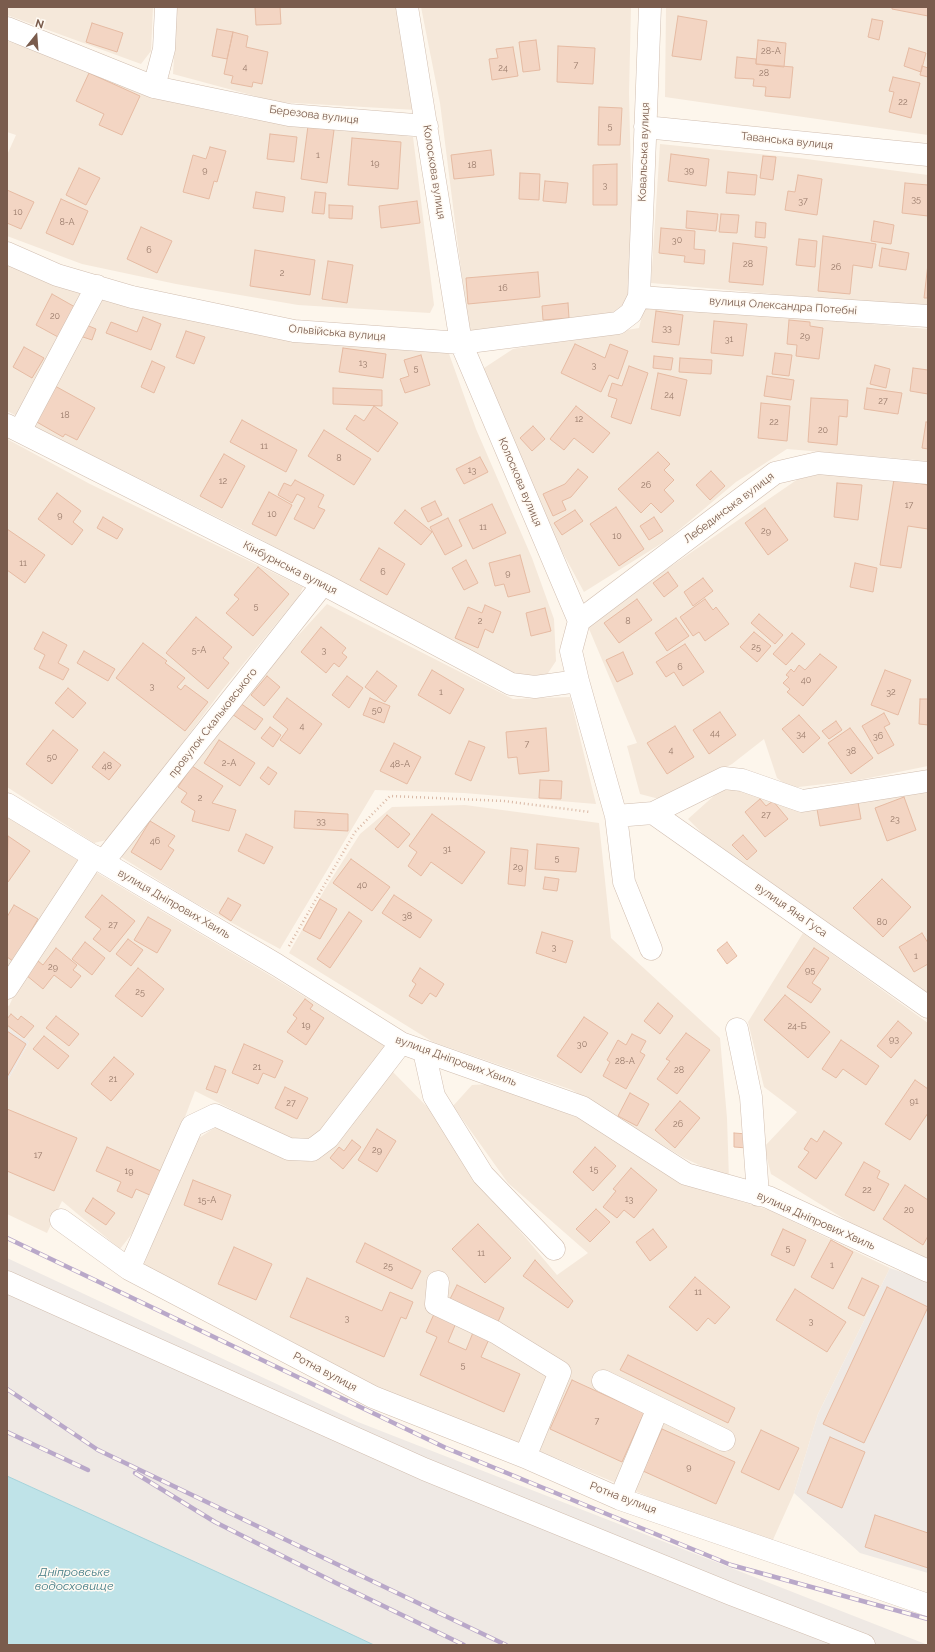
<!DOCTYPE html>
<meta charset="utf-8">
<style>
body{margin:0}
#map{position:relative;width:935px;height:1652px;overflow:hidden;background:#fdf6ec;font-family:Raleway,sans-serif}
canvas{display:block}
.frame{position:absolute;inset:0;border:8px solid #7a5c4d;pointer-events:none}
.north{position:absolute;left:16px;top:16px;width:40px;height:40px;-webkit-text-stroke:3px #fffaf3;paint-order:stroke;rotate:17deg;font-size:11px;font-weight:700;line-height:16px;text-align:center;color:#7a5c4d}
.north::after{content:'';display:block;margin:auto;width:14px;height:18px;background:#7a5c4d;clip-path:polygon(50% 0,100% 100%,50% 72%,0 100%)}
</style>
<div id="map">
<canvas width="935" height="1652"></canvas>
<div class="frame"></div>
<div class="north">N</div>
</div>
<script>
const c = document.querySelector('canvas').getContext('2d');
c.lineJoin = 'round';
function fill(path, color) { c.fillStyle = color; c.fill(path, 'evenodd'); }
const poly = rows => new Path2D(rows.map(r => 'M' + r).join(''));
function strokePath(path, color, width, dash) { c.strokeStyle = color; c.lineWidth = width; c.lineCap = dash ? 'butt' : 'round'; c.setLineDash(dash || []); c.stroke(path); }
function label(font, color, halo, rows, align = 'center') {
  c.font = font + ' Raleway,sans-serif'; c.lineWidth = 3; c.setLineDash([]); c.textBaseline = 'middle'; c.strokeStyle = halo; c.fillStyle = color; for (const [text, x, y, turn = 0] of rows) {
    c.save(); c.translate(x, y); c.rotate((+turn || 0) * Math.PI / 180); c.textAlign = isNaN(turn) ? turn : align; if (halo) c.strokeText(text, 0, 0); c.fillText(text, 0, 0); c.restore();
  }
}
fill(poly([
 [7,7,153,7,151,51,141,64,7,15],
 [177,7,398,7,416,110,277,102,173,74],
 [421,7,631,7,629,93,632,220,628,300,617,314,469,333,440,103],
 [666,7,928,7,928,135,665,97],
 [7,41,92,70,164,100,244,118,336,125,413,137,434,305,430,313,298,305,176,284,82,264,7,236,7,155,16,135,7,132],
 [660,144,799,158,928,175,928,308,651,283],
 [7,264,85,295,19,417,7,411],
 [98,298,448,351,476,429,532,558,554,619,556,661,546,676,520,677,243,530,25,422],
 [645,304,928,329,928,461,787,449,736,482,667,540,584,592,537,505,481,370,513,349,639,328],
 [7,439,90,484,303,587,299,596,222,690,111,839,94,843,7,787],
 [824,473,928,483,928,766,859,780,790,788,777,778,764,739,732,764,663,800,640,794,627,746,637,743,587,624,798,479],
 [327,604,513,699,570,697,596,804,464,793,375,790,280,949,190,900,121,857,171,787,238,701],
 [726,785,803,808,928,789,928,995,926,996,802,904,721,852,688,819],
 [465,805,599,823,611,938,720,1038,727,1118,729,1179,684,1158,572,1090,433,1042,289,953,325,889,360,834,392,807],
 [7,815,79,861,7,981],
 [94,871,266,973,385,1046,325,1129,308,1141,297,1142,195,1091,148,1213,120,1249,62,1201,47,1233,7,1214,7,1082,29,1042,7,1028,7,1005,9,1006,32,956],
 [803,933,928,1023,928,1263,877,1239,771,1174,764,1147,797,1112,764,1087,748,1022],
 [393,1072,442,1122,477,1180,557,1275,588,1253,508,1183,453,1106,472,1085,491,1084,581,1119,684,1184,769,1210,890,1268,818,1414,794,1493,772,1542,652,1498,544,1453,377,1388,274,1332,143,1266,196,1140,217,1126,311,1162,322,1157,377,1086]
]), '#f5e8da');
fill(poly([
 [7,1028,29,1042,7,1082],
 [7,1258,358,1422,928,1645,374,1645,7,1476],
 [890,1268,928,1281,928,1573,860,1553,794,1493,818,1414]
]), '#efe9e4');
const water = poly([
 [7,1476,274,1598,374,1645,7,1645,7,1476]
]);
fill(water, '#bfe3e8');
strokePath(water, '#a5d3da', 1);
const building = poly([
 [255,7,280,7,281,24,256,25,255,7],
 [892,7,928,7,928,16,892,9,892,7],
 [678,16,707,21,701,60,672,56,678,16],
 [872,19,883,21,879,40,868,37,872,19],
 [92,23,123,33,117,52,86,42,92,23],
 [217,29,233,32,227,59,212,56,217,29],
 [233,32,248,36,246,47,268,52,262,84,253,82,252,87,231,83,233,76,224,74,233,32],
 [536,40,540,70,523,72,519,42,536,40],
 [758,40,786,43,784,67,756,64,758,40],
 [558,46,595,48,593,84,557,82,558,46],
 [513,47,518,76,492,80,489,59,498,58,496,49,513,47],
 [909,48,926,53,921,72,904,66,909,48],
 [737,57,756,59,756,64,793,67,790,98,765,96,766,87,753,86,754,79,735,78,737,57],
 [922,66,928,68,928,77,920,75,922,66],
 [89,73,140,96,122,135,99,125,104,114,76,101,89,73],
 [893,77,920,83,911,118,889,112,894,92,889,91,893,77],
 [599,107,622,108,620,145,598,145,599,107],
 [308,126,334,130,327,183,301,179,308,126],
 [270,134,297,137,294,162,267,159,270,134],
 [352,138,401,142,398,189,348,185,352,138],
 [210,147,226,151,217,182,214,181,209,199,183,192,193,155,206,159,210,147],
 [491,150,494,175,454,179,451,155,491,150],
 [671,154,709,159,706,186,668,181,671,154],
 [763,156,776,157,773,180,760,178,763,156],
 [617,164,617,205,593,205,593,165,617,164],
 [79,168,100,178,86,205,66,195,79,168],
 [728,172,757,175,755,195,726,193,728,172],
 [520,173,540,174,539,200,519,199,520,173],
 [798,175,822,179,817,215,785,210,788,191,795,192,798,175],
 [545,181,568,183,566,203,543,201,545,181],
 [905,183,928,185,928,216,902,213,905,183],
 [7,190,34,202,21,229,7,223,7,190],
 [256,192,285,197,283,212,253,208,256,192],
 [315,192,326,193,324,214,312,213,315,192],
 [61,199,88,211,73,245,46,233,61,199],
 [417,201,420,223,381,228,379,206,417,201],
 [329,205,353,206,352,219,329,218,329,205],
 [687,211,718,214,716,231,686,228,687,211],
 [721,214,739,215,737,233,719,232,721,214],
 [874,221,894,225,891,244,871,241,874,221],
 [756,222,766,223,765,238,755,237,756,222],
 [141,227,172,241,157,273,127,259,141,227],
 [661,228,695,231,694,249,705,250,704,264,684,262,685,256,659,253,661,228],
 [823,236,876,244,872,268,853,265,850,294,818,291,823,236],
 [799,239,817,241,815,267,796,265,799,239],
 [733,243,767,247,763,285,729,282,733,243],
 [882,248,909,253,906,270,879,266,882,248],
 [255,250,315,260,310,295,250,286,255,250],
 [328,261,353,265,347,303,322,299,328,261],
 [928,264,928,298,924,298,928,264],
 [538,272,540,297,468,304,466,278,538,272],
 [52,294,75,307,58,337,36,325,52,294],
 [568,303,569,318,543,320,542,306,568,303],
 [656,311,683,315,679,345,652,342,656,311],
 [143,317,161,324,151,350,106,333,111,322,137,332,143,317],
 [789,320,810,322,810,326,823,328,819,359,796,356,797,345,787,344,789,320],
 [714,321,747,324,743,356,711,353,714,321],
 [84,324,96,329,92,340,80,336,84,324],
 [186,331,205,337,194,364,176,357,186,331],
 [575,344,605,358,610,344,628,351,618,379,609,375,601,392,561,373,575,344],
 [24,347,44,358,32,378,13,367,24,347],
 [343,348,386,354,383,378,339,372,343,348],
 [775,353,792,355,789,376,772,374,775,353],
 [421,355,430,385,405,393,400,379,409,376,404,360,421,355],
 [654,356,673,358,671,370,653,368,654,356],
 [680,358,712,360,711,374,679,372,680,358],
 [152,361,165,367,154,393,141,387,152,361],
 [875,365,890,369,886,388,870,384,875,365],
 [629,366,648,373,631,424,611,417,617,399,608,396,612,383,622,386,629,366],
 [913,368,928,370,928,394,910,391,913,368],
 [658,373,687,380,680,416,651,409,658,373],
 [767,376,794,380,791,400,764,396,767,376],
 [55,386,95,408,77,440,65,434,63,437,35,421,55,386],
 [333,388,382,390,382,406,333,404,333,388],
 [867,388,902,393,898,414,864,409,867,388],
 [811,398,848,400,847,417,839,416,837,445,808,442,811,398],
 [761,403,790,406,787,441,758,438,761,403],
 [374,406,398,423,378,452,346,429,355,415,364,421,374,406],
 [576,406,610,433,593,453,574,438,564,450,550,439,576,406],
 [242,420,297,450,286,472,230,442,242,420],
 [926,422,928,422,928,449,922,448,926,422],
 [533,426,545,439,532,451,520,438,533,426],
 [324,430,371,459,354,485,308,456,324,430],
 [658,452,670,464,664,470,674,480,664,490,674,501,661,513,651,503,641,513,618,489,658,452],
 [224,454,245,466,222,508,200,496,224,454],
 [480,457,488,472,464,484,456,469,480,457],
 [578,469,588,477,571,497,562,501,566,510,553,516,543,494,565,484,578,469],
 [711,471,725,486,710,500,696,485,711,471],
 [894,479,928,485,928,529,908,526,901,568,880,565,894,479],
 [295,480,324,495,318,507,325,510,314,529,294,519,305,498,297,494,292,503,278,495,284,483,291,486,295,480],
 [837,483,862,485,858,520,834,517,837,483],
 [269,492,292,505,276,536,252,524,269,492],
 [57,493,81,511,73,522,83,530,72,545,38,519,57,493],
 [435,501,442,515,428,522,421,508,435,501],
 [492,504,506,533,473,549,459,520,492,504],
 [616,507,644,549,619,566,590,524,616,507],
 [765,508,788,540,768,555,745,523,765,508],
 [405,510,432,532,421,545,394,523,405,510],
 [575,510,583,521,562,535,554,523,575,510],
 [103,517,123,529,117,539,97,528,103,517],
 [654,517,663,531,649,540,640,526,654,517],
 [448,518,462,546,445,555,430,527,448,518],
 [7,529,45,555,25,583,7,570,7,529],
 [379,548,405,564,387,595,360,580,379,548],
 [520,555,530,592,508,597,504,584,495,586,489,563,520,555],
 [466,560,478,583,464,590,452,568,466,560],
 [855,563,877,568,873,592,850,587,855,563],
 [258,567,289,594,253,636,226,613,239,599,234,595,258,567],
 [668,572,678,586,664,597,653,583,668,572],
 [703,578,713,591,693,606,684,592,703,578],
 [637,599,652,620,619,643,604,623,637,599],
 [705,599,713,610,716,607,729,624,705,641,699,632,693,636,680,617,705,599],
 [485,605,501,612,493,633,485,629,478,648,455,638,468,607,482,613,485,605],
 [545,608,551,631,531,636,526,613,545,608],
 [759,614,783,635,775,644,751,623,759,614],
 [196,617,232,647,223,658,229,663,208,689,166,653,196,617],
 [676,618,689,636,667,651,655,633,676,618],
 [321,627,346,648,342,653,347,657,339,667,334,663,326,673,301,652,321,627],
 [43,632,67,645,58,663,69,669,63,680,39,668,45,655,34,649,43,632],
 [754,632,771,646,757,662,740,647,754,632],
 [792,633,805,644,786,665,773,654,792,633],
 [143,643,167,661,165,663,185,678,177,687,181,690,185,685,208,702,185,731,116,678,143,643],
 [685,644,704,672,683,686,674,672,666,677,656,662,685,644],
 [84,651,115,669,108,681,77,663,84,651],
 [623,652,633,674,617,682,606,660,623,652],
 [820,654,837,667,803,706,787,692,790,689,783,683,789,677,786,675,791,669,794,672,799,665,805,670,820,654],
 [432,670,464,689,450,714,418,695,432,670],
 [885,670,911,680,898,715,871,705,885,670],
 [377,671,397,686,385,702,365,687,377,671],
 [267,676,280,687,264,706,251,695,267,676],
 [347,676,363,688,349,708,332,695,347,676],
 [68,688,86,703,73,718,55,703,68,688],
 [287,698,322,724,300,754,280,740,288,729,273,717,287,698],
 [370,698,390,706,384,723,363,715,370,698],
 [920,699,928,699,928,725,919,724,920,699],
 [240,703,263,719,255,730,232,714,240,703],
 [720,712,736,735,709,754,693,730,720,712],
 [884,713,890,724,884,727,894,745,878,754,862,726,884,713],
 [799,715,820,738,803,753,782,729,799,715],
 [836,721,842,730,829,739,822,731,836,721],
 [675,726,694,757,667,774,647,743,675,726],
 [270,727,281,735,273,747,261,738,270,727],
 [546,728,549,771,519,774,517,757,508,758,506,732,546,728],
 [850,728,873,758,851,774,828,743,850,728],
 [53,730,78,750,52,784,26,764,53,730],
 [219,740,255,763,240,786,204,763,219,740],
 [469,741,485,747,471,781,455,774,469,741],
 [394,743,421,757,407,784,380,771,394,743],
 [104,752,121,765,109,780,92,767,104,752],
 [192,766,223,786,212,803,236,810,229,831,192,821,195,811,181,802,187,793,178,787,192,766],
 [268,767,277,773,269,785,260,778,268,767],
 [540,780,562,781,561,799,539,798,540,780],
 [904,797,916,830,887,841,875,808,904,797],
 [760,799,766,806,773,801,788,819,765,837,745,812,760,799],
 [858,802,861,819,820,826,817,809,858,802],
 [295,811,348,814,348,831,294,828,295,811],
 [432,814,485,852,462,884,431,862,421,876,408,866,417,852,409,846,432,814],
 [387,815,410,834,398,848,375,829,387,815],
 [150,821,175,836,168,846,174,850,161,870,131,852,150,821],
 [246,834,273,847,264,864,238,851,246,834],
 [743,835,757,851,747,860,732,845,743,835],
 [8,836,30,851,8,882,7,882,8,836],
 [537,844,579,848,576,872,535,869,537,844],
 [511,848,528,850,525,886,508,884,511,848],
 [351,859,390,887,372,911,333,883,351,859],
 [545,877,559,879,557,891,543,889,545,877],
 [882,879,911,907,883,937,853,908,882,879],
 [102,895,135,921,110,952,93,939,101,929,85,917,102,895],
 [394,895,432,920,420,938,382,913,394,895],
 [228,898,241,905,231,921,219,913,228,898],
 [320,899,337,909,320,939,303,930,320,899],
 [14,905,38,919,13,961,7,957,7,917,14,905],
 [349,912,362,921,330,968,317,959,349,912],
 [148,917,171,930,157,953,134,940,148,917],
 [542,932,573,941,566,963,536,953,542,932],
 [922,933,928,943,928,964,914,972,899,947,922,933],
 [128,939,143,950,131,966,116,954,128,939],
 [85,942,105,958,92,975,72,959,85,942],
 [727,942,737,956,727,964,717,950,727,942],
 [56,948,77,965,73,970,81,976,71,988,54,975,43,989,26,975,38,961,43,965,56,948],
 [814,948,829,958,812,983,821,989,811,1003,787,987,814,948],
 [138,968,164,989,142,1017,115,996,138,968],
 [420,968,444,984,436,997,430,993,422,1004,409,996,416,984,412,981,420,968],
 [785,995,830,1032,808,1058,764,1020,785,995],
 [305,999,313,1005,310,1009,324,1018,306,1045,287,1032,297,1018,293,1015,305,999],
 [658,1003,673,1016,660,1034,644,1021,658,1003],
 [11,1014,18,1020,21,1016,34,1026,24,1038,7,1025,7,1019,11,1014],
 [56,1016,79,1034,69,1046,46,1028,56,1016],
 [584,1017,608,1033,581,1073,557,1056,584,1017],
 [898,1021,912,1033,891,1058,877,1046,898,1021],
 [7,1031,26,1044,7,1077,7,1031],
 [686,1033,710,1050,677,1094,657,1079,670,1061,666,1059,686,1033],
 [632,1034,646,1041,640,1052,645,1055,626,1089,603,1076,610,1062,607,1060,618,1040,626,1045,632,1034],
 [44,1036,69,1056,58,1069,33,1049,44,1036],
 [841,1040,879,1066,866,1085,843,1069,836,1078,822,1069,841,1040],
 [244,1044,283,1061,275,1078,263,1073,258,1084,232,1073,244,1044],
 [114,1057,134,1074,111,1101,91,1084,114,1057],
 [215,1066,226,1070,217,1093,206,1089,215,1066],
 [915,1080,928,1089,928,1113,910,1140,885,1124,915,1080],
 [285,1087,308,1098,297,1119,275,1108,285,1087],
 [630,1093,649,1104,637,1126,618,1116,630,1093],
 [680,1101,700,1118,675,1148,655,1130,680,1101],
 [7,1109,77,1138,54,1191,7,1171,7,1109],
 [377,1129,396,1141,377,1172,358,1160,377,1129],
 [824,1131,842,1143,816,1179,798,1167,809,1152,804,1149,811,1138,817,1142,824,1131],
 [734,1133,747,1134,747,1148,734,1147,734,1133],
 [352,1140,361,1147,343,1169,330,1158,339,1147,344,1151,352,1140],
 [107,1147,163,1172,152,1196,136,1189,132,1198,117,1191,121,1182,96,1171,107,1147],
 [595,1147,616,1166,593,1191,573,1172,595,1147],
 [864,1162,880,1171,877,1178,889,1184,874,1211,845,1195,864,1162],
 [631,1168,657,1190,634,1218,624,1210,617,1218,603,1207,616,1191,613,1189,631,1168],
 [193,1180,231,1195,222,1220,184,1205,193,1180],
 [905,1185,928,1200,928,1236,923,1245,883,1219,905,1185],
 [93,1198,115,1213,106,1225,85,1211,93,1198],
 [596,1209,610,1222,590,1242,576,1229,596,1209],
 [478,1224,511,1258,485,1283,452,1249,478,1224],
 [653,1229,667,1247,650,1261,636,1242,653,1229],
 [783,1229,806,1240,794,1266,771,1255,783,1229],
 [831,1240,853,1252,833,1289,811,1277,831,1240],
 [365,1243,421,1271,412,1289,356,1262,365,1243],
 [234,1247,272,1264,256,1300,218,1284,234,1247],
 [535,1260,573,1301,568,1308,523,1276,535,1260],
 [695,1277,730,1307,715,1324,708,1318,697,1331,669,1307,695,1277],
 [307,1278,382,1311,390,1292,413,1302,406,1319,401,1317,384,1357,290,1317,307,1278],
 [862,1278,879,1286,864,1316,848,1308,862,1278],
 [457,1285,504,1308,497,1324,449,1301,457,1285],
 [887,1287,928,1307,864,1443,823,1424,887,1287],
 [795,1289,846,1322,827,1352,776,1320,795,1289],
 [434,1314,456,1323,448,1342,466,1350,474,1330,490,1337,481,1357,520,1374,504,1412,420,1375,437,1337,426,1332,434,1314],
 [628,1355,735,1408,728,1423,620,1370,628,1355],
 [572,1380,644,1413,622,1462,550,1429,572,1380],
 [662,1429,735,1462,716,1504,643,1471,662,1429],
 [761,1430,799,1448,779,1490,741,1472,761,1430],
 [830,1437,865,1452,842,1508,807,1493,830,1437],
 [875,1515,928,1533,928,1568,865,1547,875,1515]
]);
fill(building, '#f3d5c3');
strokePath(building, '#e6bba3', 1);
const minor = poly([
 [407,7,461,343,579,621,571,651,578,681,616,816,624,882,651,949],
 [7,28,154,87,289,115,427,126],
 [154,87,164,49,166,7],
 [645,127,928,155],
 [7,253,57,275,132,297,294,331,461,343,618,323,631,313,639,297,650,7],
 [639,297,928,316],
 [7,425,323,584,511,684,535,687,578,681],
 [20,431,97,286],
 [579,621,775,473,818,463,928,473],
 [7,804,103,862,277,965,401,1043,582,1107,686,1174,768,1197,928,1271],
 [653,813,928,1007],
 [616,816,653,813,724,778,742,780,802,801,928,781],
 [103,862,323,584],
 [7,988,94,856],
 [737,1029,751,1097,758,1195],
 [401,1043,328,1138,312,1150,289,1149,215,1115,192,1126,129,1269,373,1397,525,1457,620,1499,928,1605],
 [424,1051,434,1096,483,1175,554,1249],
 [61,1220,129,1269],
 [7,1282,424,1469,731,1594,864,1645],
 [438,1282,436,1304,495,1332,560,1372,525,1457],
 [603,1381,724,1440],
 [620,1499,658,1408]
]);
strokePath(minor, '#d1beb0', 23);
strokePath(poly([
 [289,946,355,832,390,796,504,801,590,812]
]), '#d9b8a5', 2.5, [1, 3]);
strokePath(minor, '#fff', 22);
const rail = poly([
 [7,1238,446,1448,731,1565,928,1619],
 [7,1389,98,1450,506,1645],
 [7,1432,88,1470],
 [135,1473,215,1522,336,1583,464,1645]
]);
strokePath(rail, '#b9a8c9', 4.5);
strokePath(rail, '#fffaf3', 3, [9]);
label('9px', '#987a6a', null, [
 ["28-А",771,51],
 ["7",576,65],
 ["4",245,67],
 ["24",503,68],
 ["28",764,73],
 ["22",903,102],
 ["5",610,126],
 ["1",318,155],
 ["19",375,163],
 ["18",472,165],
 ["9",205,170],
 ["39",689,170],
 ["3",605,185],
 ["35",916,199],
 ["37",803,201],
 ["10",18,212],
 ["8-А",67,222],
 ["30",677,240],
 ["6",149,250],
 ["28",748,264],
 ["26",836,267],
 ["2",282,273],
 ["16",503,288],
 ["20",55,316],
 ["33",667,328],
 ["29",805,336],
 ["31",729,339],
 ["13",363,363],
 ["3",594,365],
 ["5",416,368],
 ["24",669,395],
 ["27",883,401],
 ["18",65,415],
 ["12",579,419],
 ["22",774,422],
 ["20",823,430],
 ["11",264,446],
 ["8",339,458],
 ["13",472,470],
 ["12",223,481],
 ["26",646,485],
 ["17",909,505],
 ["10",272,514],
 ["9",60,515],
 ["11",483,527],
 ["29",766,531],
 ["10",617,536],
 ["11",23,563],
 ["6",383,572],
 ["9",508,573],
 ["5",256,606],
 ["2",480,621],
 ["8",628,621],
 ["25",756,647],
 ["5-А",199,650],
 ["3",324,650],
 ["6",680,667],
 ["40",806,680],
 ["3",152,686],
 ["1",441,692],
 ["32",891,692],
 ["50",377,710],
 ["4",302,726],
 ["44",715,733],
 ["34",801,734],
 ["36",878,736],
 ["7",527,744],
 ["4",671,750],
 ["38",851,751],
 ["50",52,757],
 ["2-А",229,763],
 ["48-А",400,764],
 ["48",107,766],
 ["2",200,798],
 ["27",766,815],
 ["23",895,819],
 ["33",321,821],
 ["46",155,841],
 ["31",447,849],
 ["5",557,858],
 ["29",518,867],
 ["40",362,885],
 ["38",407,916],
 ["80",882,922],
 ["27",113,925],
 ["3",554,947],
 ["1",916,956],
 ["29",53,967],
 ["95",810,970],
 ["25",140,992],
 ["19",306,1025],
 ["24-Б",797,1026],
 ["93",894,1039],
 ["30",582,1044],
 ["28-А",625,1061],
 ["21",257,1067],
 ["28",679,1070],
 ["21",113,1079],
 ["91",914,1101],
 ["27",291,1103],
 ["26",678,1124],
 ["29",377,1150],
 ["17",38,1155],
 ["15",594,1169],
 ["19",129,1171],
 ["22",867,1190],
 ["13",629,1199],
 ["15-А",207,1200],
 ["20",909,1210],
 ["5",788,1248],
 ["11",481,1253],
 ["1",832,1265],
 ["25",388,1266],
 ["11",698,1292],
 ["3",347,1318],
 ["3",811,1321],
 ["5",463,1365],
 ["7",597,1421],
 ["9",689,1467]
]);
label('11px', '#7a5c4d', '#fffaf3', [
 ["Березова вулиця",314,115,7],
 ["Таванська вулиця",787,141,6],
 ["Ковальська вулиця",644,152,-88],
 ["Колоскова вулиця",434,172,81],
 ["вулиця Олександра Потебні",783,306,4],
 ["Ольвійська вулиця",337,333,5],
 ["Колоскова вулиця",520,482,67],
 ["Лебединська вулиця",729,508,-37],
 ["Кінбурнська вулиця",290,568,27],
 ["провулок Скальковського",213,723,-52],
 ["вулиця Дніпрових Хвиль",174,904,30],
 ["вулиця Яна Гуса",791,910,35],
 ["вулиця Дніпрових Хвиль",456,1061,20],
 ["вулиця Дніпрових Хвиль",816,1221,24],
 ["Ротна вулиця",325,1372,28],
 ["Ротна вулиця",623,1498,21]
]);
label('italic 12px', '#437c86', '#fffaf3', [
 ["Дніпровське",74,1572],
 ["водосховище",74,1586]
]);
</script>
